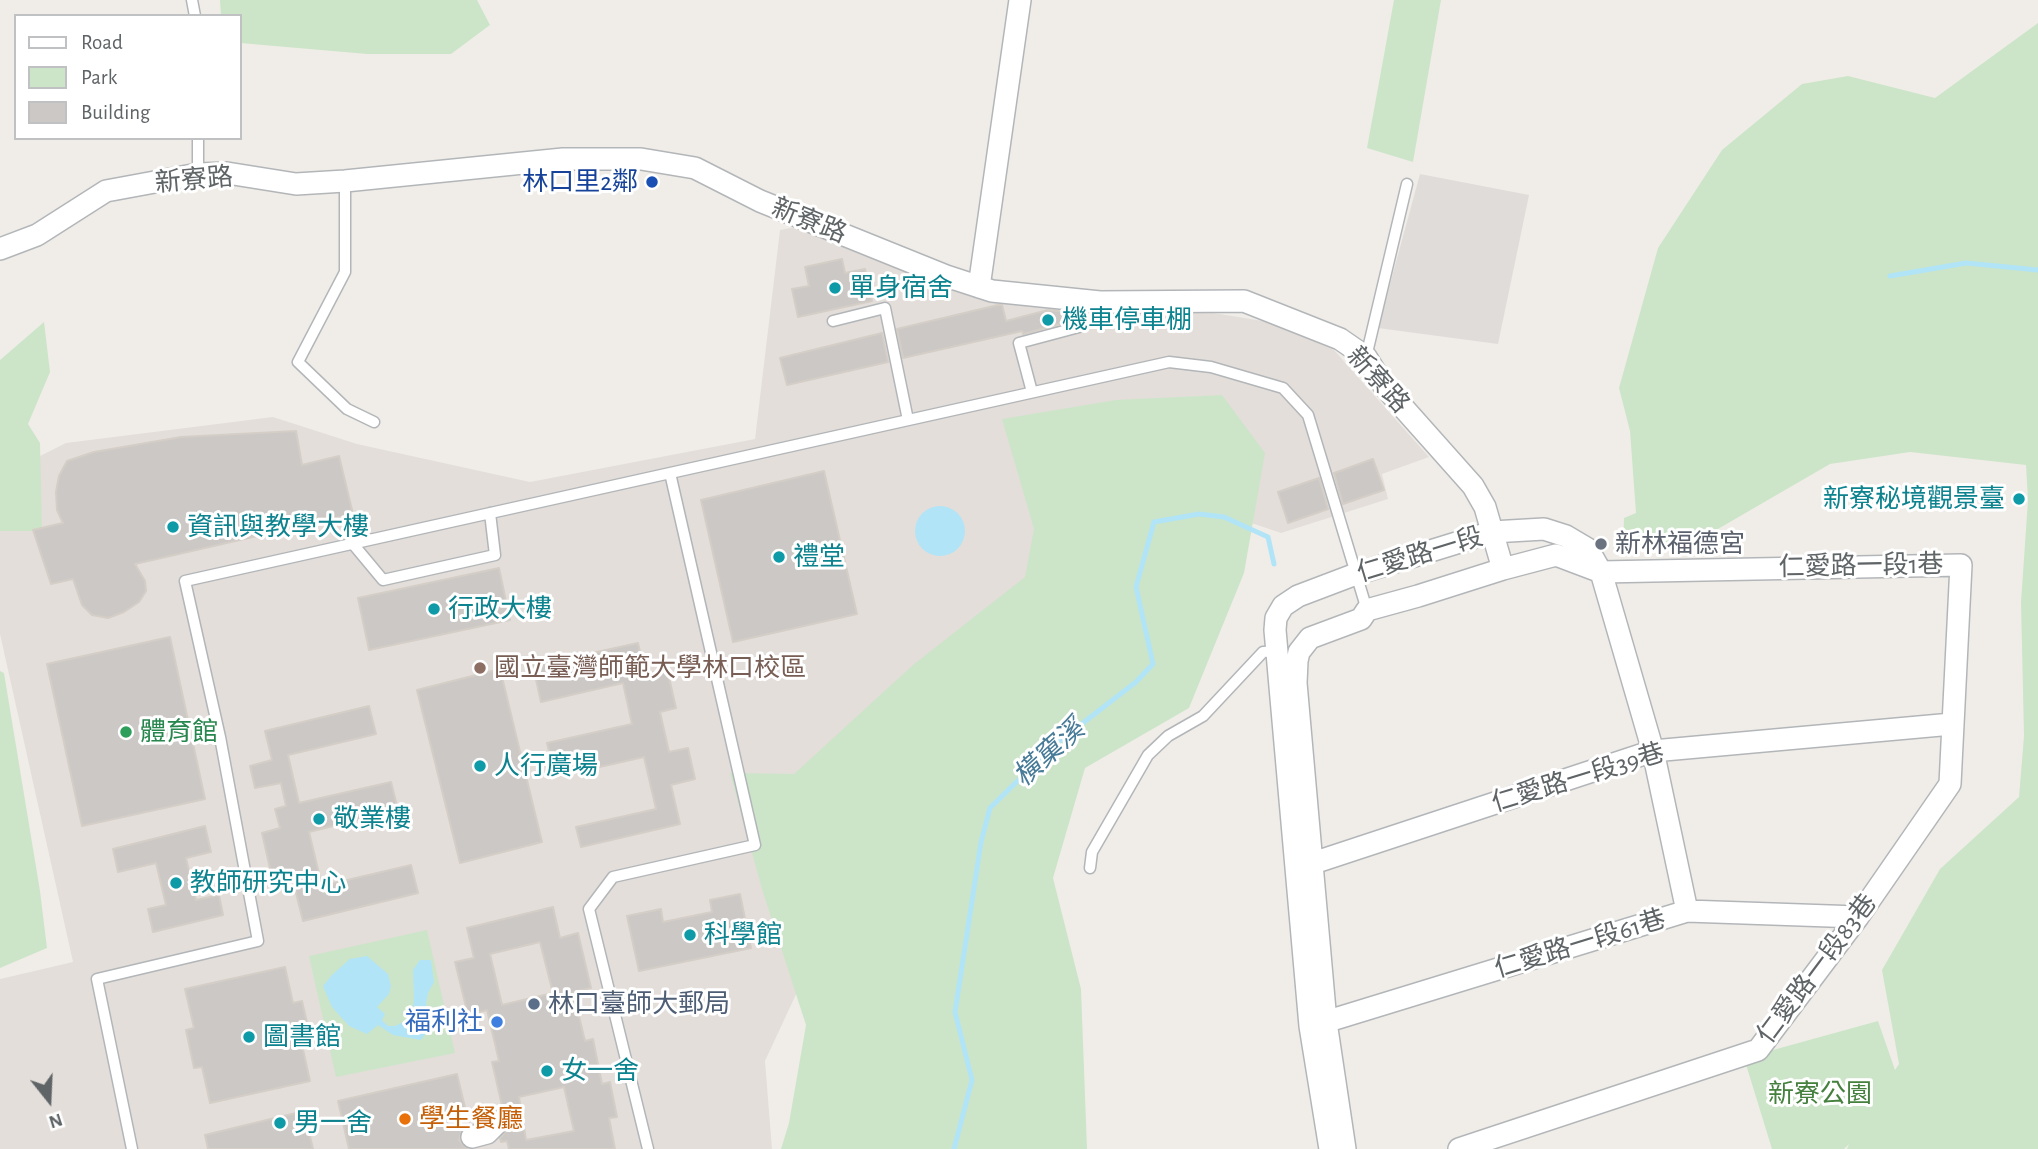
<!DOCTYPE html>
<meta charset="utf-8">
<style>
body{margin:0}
#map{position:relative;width:2038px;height:1149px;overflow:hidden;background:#f0ede8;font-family:"Alegreya Sans",sans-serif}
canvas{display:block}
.legend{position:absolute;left:14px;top:14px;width:228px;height:126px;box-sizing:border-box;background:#fff;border:2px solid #bfc1c2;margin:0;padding:9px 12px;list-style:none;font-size:21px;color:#5f6467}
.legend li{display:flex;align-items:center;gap:14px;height:35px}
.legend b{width:35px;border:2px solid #bfc1c2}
.north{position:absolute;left:14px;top:1065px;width:70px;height:70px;-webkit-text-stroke:5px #fff;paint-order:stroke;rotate:162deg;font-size:19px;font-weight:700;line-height:28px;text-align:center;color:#5f6467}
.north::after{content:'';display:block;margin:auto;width:24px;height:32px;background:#5f6467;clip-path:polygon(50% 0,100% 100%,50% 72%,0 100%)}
</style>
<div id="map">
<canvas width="2038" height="1149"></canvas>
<ul class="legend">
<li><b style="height:9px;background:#fff"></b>Road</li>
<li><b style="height:19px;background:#cce5c8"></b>Park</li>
<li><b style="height:19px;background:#ccc8c5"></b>Building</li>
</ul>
<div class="north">N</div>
</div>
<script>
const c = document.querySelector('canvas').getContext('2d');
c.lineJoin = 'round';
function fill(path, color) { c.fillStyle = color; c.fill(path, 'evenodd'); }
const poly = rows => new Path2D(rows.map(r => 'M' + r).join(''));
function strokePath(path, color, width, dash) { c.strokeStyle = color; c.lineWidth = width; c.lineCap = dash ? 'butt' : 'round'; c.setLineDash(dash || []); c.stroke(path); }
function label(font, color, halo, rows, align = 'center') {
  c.font = font + ' "Alegreya Sans","Noto Sans TC",sans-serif'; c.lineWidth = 6; c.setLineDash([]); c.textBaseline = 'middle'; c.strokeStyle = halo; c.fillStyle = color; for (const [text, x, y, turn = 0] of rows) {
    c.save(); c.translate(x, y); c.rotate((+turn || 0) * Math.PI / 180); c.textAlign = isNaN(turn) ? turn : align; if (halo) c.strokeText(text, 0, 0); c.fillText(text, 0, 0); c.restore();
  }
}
fill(poly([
 [1420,174,1529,195,1498,344,1378,328]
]), '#dfdcda');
fill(poly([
 [796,227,985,294,1183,308,1275,323,1334,350,1429,457,1382,474,1388,499,1281,533,1207,508,839,902,765,1061,772,1149,0,1149,0,979,73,962,0,634,0,476,66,443,273,417,357,444,530,482,755,439,780,230]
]), '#e3deda');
fill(poly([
 [220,0,477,0,490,25,451,54,367,54,240,43,240,16,221,16],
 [1394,0,1441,0,1413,162,1367,148],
 [2038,23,2038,1149,1847,1149,1849,1144,1844,1149,1772,1149,1744,1058,1878,1021,1895,1070,1899,1064,1882,970,1940,869,2019,797,2024,736,2021,602,2028,500,2026,465,1910,452,1830,464,1692,544,1623,547,1624,518,1636,513,1630,431,1619,388,1658,248,1722,150,1802,84,1848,76,1935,98],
 [44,322,50,372,28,424,40,443,42,531,0,531,0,360],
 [1222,395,1265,453,1244,573,1189,708,1085,768,1053,878,1081,989,1087,1149,781,1149,789,1123,806,1025,762,889,730,773,794,774,913,665,1025,577,1034,529,1002,419,1116,400],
 [0,671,4,673,40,891,47,948,0,968],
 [427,930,455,1053,336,1077,309,956]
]), '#cce5c8');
fill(poly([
 '915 531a25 25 0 1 1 50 0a25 25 0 1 1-50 0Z',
 [367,956,388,974,391,986,389,994,377,1007,385,1014,382,1020,388,1026,395,1026,412,1018,414,997,413,970,420,960,431,960,434,982,428,993,426,1003,430,1027,421,1040,393,1035,378,1025,367,1034,349,1026,332,1007,323,986,332,975,350,959]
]), '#b1e4f7');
strokePath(poly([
 [1890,276,1966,263,2038,270],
 [954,1149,972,1080,955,1012,981,842,990,808,1053,746,1136,682,1153,664,1136,587,1154,522,1199,514,1224,517,1268,537,1274,564]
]), '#b1e4f7', 5);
const building = poly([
 [842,259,845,273,865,269,872,301,798,317,792,289,809,286,805,267,842,259],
 [998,305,1002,305,1006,321,1048,310,1075,313,1077,319,1023,334,1022,331,903,358,897,329,998,305],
 [882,333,888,362,787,385,780,358,882,333],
 [296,431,302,465,339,456,353,514,135,564,145,581,146,591,139,602,124,612,108,618,92,615,82,605,73,579,51,584,33,530,63,523,57,510,56,492,59,476,67,461,94,452,181,437,296,431],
 [1373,459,1384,490,1343,504,1334,473,1373,459],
 [824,471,857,614,733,642,701,500,824,471],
 [1319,478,1328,509,1288,523,1278,492,1319,478],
 [499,568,510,620,369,650,358,598,499,568],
 [170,637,205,799,82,826,47,664,170,637],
 [638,643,645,674,667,669,676,708,660,712,669,752,688,748,695,779,671,785,680,824,581,847,576,827,656,809,644,757,555,777,547,743,632,724,623,683,541,702,533,666,638,643],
 [500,669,542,842,460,863,417,690,500,669],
 [369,706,376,734,288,755,299,803,391,782,398,810,309,832,322,886,411,865,418,893,303,921,293,881,274,886,262,833,280,828,275,809,286,806,281,783,255,788,250,766,272,760,265,731,369,706],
 [205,826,211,852,186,858,196,900,219,895,223,915,153,932,148,909,166,905,156,863,118,872,113,849,205,826],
 [740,894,751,948,639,971,627,916,661,909,663,922,712,912,710,900,740,894],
 [553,907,560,938,578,933,591,988,573,992,585,1041,593,1039,602,1084,610,1082,617,1117,609,1118,615,1149,509,1149,507,1141,501,1142,500,1138,510,1126,511,1119,503,1110,492,1062,499,1061,487,1010,468,1015,455,962,474,958,467,928,553,907],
 [540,942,553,993,502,1005,490,954,540,942],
 [564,1087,574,1131,526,1140,519,1097,564,1087],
 [285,967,293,1003,302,1001,312,1044,302,1045,310,1081,210,1103,202,1067,194,1068,186,1030,194,1028,185,989,285,967],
 [457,1074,469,1124,462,1128,459,1140,467,1149,349,1149,338,1101,457,1074],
 [304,1111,313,1149,208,1149,205,1135,304,1111]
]);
fill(building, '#ccc8c5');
strokePath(building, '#d4cec7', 2);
const lane = poly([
 [192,0,195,16],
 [198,138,198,174],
 [345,181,345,272,298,362,347,409,374,422],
 [833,321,885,308,908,420],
 [1366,357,1407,184],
 [1032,392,1019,343,1079,327],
 [353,544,383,580,495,555,490,513],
 [1090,868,1092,852,1148,755,1168,736,1203,716,1263,652,1279,651],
 [132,1149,97,979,258,941,220,737,185,581,1169,362,1211,367,1283,388,1308,415,1367,610],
 [648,1149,589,909,613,877,755,845,670,473]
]);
const street = poly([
 [0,249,37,235,106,191,198,174,227,173,296,184,345,181,563,159,641,159,695,168,760,201,946,276,992,291,1100,302,1244,301,1340,339,1366,357,1384,386,1473,486,1485,507,1503,569],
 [979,287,1020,0],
 [1298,868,1653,751,1952,724],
 [1312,1026,1687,911,1858,917],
 [472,1137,487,1133,498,1122],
 [1330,1149,1310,1026,1275,630,1276,618,1283,606,1298,596,1356,574,1492,532,1544,529,1566,536,1588,549,1601,572,1653,751,1687,911],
 [1345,1149,1326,1022,1296,683,1297,661,1299,652,1310,638,1361,619,1367,610,1418,596,1503,569,1556,555,1601,572,1961,565,1950,784,1858,917,1758,1050,1459,1149]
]);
strokePath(lane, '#b3b6b9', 13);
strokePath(street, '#b3b6b9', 24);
strokePath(lane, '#fff', 10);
strokePath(street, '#fff', 21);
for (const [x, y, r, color] of [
 [652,182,7,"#1a4fb4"],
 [835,288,7,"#0f9aa8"],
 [1048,320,7,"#0f9aa8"],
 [2019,499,7,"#0f9aa8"],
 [173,527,7,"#0f9aa8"],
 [1601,544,7,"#6b7280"],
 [779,557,7,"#0f9aa8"],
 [434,609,7,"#0f9aa8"],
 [480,668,7,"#8d6e63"],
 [126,732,7,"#2e9e5b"],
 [480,766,7,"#0f9aa8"],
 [319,819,7,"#0f9aa8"],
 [176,883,7,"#0f9aa8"],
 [690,935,7,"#0f9aa8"],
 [534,1004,7,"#5c6f8a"],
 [497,1022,7,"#3f7fe0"],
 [249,1037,7,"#0f9aa8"],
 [547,1071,7,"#0f9aa8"],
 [405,1119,7,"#e8710a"],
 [280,1123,7,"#0f9aa8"]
]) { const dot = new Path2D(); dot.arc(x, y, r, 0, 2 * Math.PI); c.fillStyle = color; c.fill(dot); strokePath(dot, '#fff', 2.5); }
label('26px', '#5f6467', '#fff', [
 ["新寮路",194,180,-5],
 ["新寮路",809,221,22],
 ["新寮路",1378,380,48],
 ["仁愛路一段",1420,555,-17],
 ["仁愛路一段1巷",1861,566,-1],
 ["仁愛路一段39巷",1578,778,-17],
 ["仁愛路一段61巷",1580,944,-17],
 ["仁愛路一段83巷",1817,969,-53]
]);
label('26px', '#164399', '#fff', [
 ["林口里2鄰",638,182]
], 'right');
label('26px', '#0d838f', '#fff', [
 ["單身宿舍",849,288],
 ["機車停車棚",1062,320],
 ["新寮秘境觀景臺",2005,499,"right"],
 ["資訊與教學大樓",187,527],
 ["禮堂",793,557],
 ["行政大樓",448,609],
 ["人行廣場",494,766],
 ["敬業樓",333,819],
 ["教師研究中心",190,883],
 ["科學館",704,935],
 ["圖書館",263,1037],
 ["女一舍",561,1071],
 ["男一舍",294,1123]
], 'left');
label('26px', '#5b616d', '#fff', [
 ["新林福德宮",1615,544]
], 'left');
label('26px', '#785e54', '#fff', [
 ["國立臺灣師範大學林口校區",494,668]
], 'left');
label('26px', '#27864d', '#fff', [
 ["體育館",140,732]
], 'left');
label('26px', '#4e5e75', '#fff', [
 ["林口臺師大郵局",548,1004]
], 'left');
label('26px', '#366cbe', '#fff', [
 ["福利社",483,1022]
], 'right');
label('26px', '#45803e', '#fff', [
 ["新寮公園",1820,1094]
]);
label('26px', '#c56008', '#fff', [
 ["學生餐廳",419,1119]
], 'left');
label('italic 28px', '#477b98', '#fff', [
 ["橫窠溪",1049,753,-42]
]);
</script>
